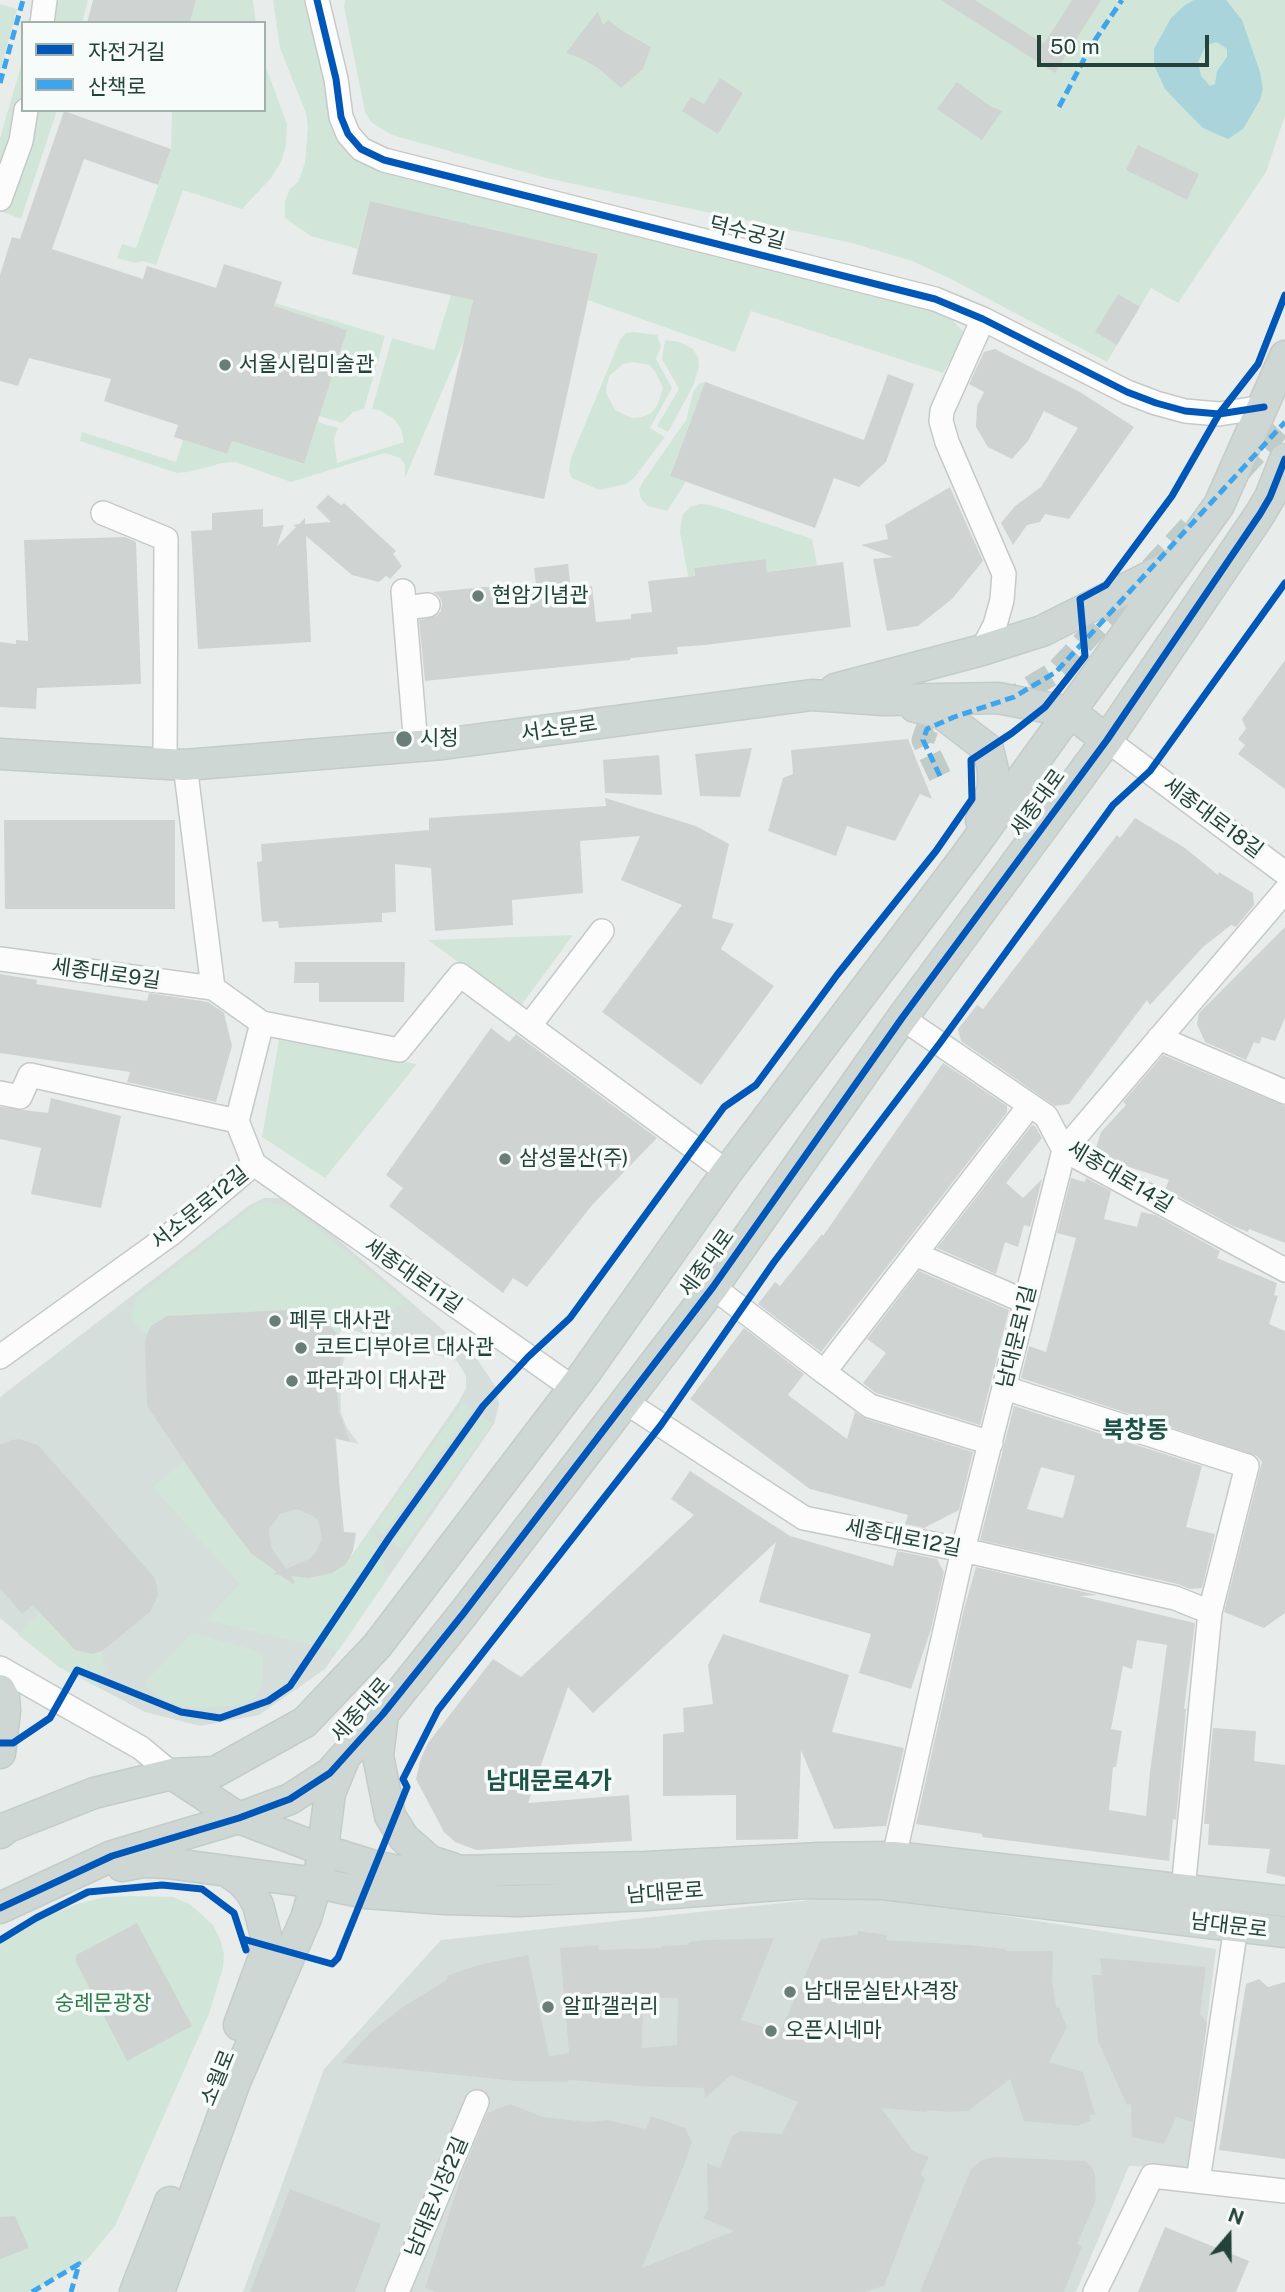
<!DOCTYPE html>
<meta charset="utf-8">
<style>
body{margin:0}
#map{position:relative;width:1285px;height:2292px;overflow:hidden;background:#e8edeb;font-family:"Public Sans","Noto Sans KR",sans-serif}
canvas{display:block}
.legend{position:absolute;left:21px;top:21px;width:245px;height:91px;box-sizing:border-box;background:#f7fbf9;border:2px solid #a3b1ad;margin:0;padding:9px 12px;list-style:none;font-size:21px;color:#24423a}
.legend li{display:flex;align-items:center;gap:14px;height:35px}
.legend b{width:35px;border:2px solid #a3b1ad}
.north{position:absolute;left:1194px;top:2201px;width:70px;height:70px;-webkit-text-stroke:5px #f7fbf9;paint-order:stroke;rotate:20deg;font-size:19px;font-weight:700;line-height:28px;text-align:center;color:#24423a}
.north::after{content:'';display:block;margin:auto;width:24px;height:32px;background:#24423a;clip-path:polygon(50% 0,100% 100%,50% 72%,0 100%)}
.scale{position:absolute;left:1037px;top:35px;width:172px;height:32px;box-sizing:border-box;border:4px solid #24423a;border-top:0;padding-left:9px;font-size:21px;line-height:24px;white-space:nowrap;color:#24423a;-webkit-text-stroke:5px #f7fbf9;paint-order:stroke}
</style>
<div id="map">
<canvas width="1285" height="2292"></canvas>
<ul class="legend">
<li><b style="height:9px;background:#0057b8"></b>자전거길</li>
<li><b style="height:9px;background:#3ea4ec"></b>산책로</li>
</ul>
<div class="north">N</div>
<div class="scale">50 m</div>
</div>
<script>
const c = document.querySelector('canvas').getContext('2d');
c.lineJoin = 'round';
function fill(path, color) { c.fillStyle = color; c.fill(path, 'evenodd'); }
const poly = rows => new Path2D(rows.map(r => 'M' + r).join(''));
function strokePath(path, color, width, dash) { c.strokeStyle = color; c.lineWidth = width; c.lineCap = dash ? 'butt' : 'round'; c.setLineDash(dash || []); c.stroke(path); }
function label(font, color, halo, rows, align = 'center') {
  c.font = font + ' "Public Sans","Noto Sans KR",sans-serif'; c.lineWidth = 7; c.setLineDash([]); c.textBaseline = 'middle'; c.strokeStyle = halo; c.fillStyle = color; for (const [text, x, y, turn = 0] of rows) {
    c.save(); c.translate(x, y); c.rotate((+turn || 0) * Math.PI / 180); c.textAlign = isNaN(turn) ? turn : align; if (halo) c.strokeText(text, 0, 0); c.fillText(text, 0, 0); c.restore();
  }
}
fill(poly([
 [264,1198,280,1198,296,1203,477,1359,496,1387,499,1405,494,1424,325,1669,259,1715,200,1726,145,1712,59,1667,0,1618,0,1397,250,1205],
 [345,1328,457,1361,466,1376,466,1388,458,1403,351,1557,356,1533,332,1531,339,1478,336,1439,359,1444,347,1428,341,1413,340,1374,349,1342,339,1333],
 [482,1417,491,1424,402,1549,393,1542],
 [865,1894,1216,1949,1189,2168,1129,2166,1076,2292,243,2292,324,2069,441,1940]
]), '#d6dedb');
fill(poly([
 [40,0,88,0,82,23,33,23],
 [196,0,253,0,256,23,190,23],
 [273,0,304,0,327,86,387,170,585,224,936,310,950,318,966,334,943,373,751,311,735,352,588,300,598,254,370,201,358,249,311,236,285,218,285,201,290,189,298,182,305,163,308,126,306,113,280,48],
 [345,0,1285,0,1285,116,1266,172,1178,303,1151,288,1107,362,951,279,912,261,852,243,546,178,392,135,372,123,365,112,344,7],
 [0,4,17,9,0,72],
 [23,59,23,110,57,110,21,219,0,211,0,138],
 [264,62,287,124,286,146,281,162,271,178,242,209,183,190,156,265,143,261,135,263,117,258,122,244,136,248,171,149,172,110,264,110],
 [451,295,473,300,465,338,405,478,405,464,400,458,385,453,291,482,235,462,222,463,189,472,177,473,80,441,82,432,176,462,183,440,227,454,232,441,303,464,318,422,338,428,334,438,337,463,404,442,401,429,394,419,379,410,372,409,392,338,434,350],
 [275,303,385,336,364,409,353,412,342,423,319,416,274,306],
 [634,332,657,335,661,346,656,359,672,388,650,428,665,437,634,478,626,484,599,490,572,478,569,471,571,458,620,340,626,333],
 [632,362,649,365,655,371,663,388,657,406,651,413,642,417,632,418,615,410,606,393,607,384,610,375,623,364],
 [665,340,680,342,693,349,698,357,699,367,693,386,668,432,657,426,679,389,662,359],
 [705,382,670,475,686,482,667,511,648,506,641,499,639,490,642,483,686,420,694,390,700,383],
 [700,504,711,505,812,539,817,565,767,572,766,560,694,568,695,583,689,582,680,532,681,523,683,514,690,507],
 [573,935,520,1007,428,940],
 [279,1040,417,1064,325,1178,262,1137],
 [268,1202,294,1209,407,1303,345,1328,338,1334,314,1311,305,1309,167,1316,151,1326,147,1334,134,1323,131,1315,136,1298,255,1205],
 [463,1403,472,1410,383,1535,373,1529],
 [482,1417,491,1424,402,1549,392,1543],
 [184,1461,252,1554,269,1566,291,1576,308,1578,332,1573,346,1564,371,1528,380,1543,386,1581,338,1651,206,1620,240,1584,153,1487],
 [40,1613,75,1650,93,1654,102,1651,105,1672,97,1687,59,1667,18,1635],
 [192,1633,263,1653,262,1683,257,1696,244,1705,202,1708,179,1705,163,1699,146,1686,149,1678],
 [131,1896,173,1897,190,1904,213,1925,220,1939,224,1953,223,1968,209,2014,115,2226,87,2260,32,2292,0,2292,0,1945,26,1925,77,1904,105,1897]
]), '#d1e6d8');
fill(poly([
 [1194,0,1226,0,1242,20,1260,72,1263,89,1260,100,1243,129,1228,139,1203,128,1190,115,1165,89,1154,65,1154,49,1171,18,1185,5],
 [1217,42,1227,49,1227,57,1217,71,1215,84,1210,86,1201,76,1198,62,1206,45]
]), '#a9d4db');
fill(poly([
 [93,0,196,0,190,23,87,23],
 [941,0,975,0,1044,44,1072,0,1101,0,1055,73],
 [598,11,603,25,608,20,624,32,651,47,643,69,621,88,598,68,580,58,566,53],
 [720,78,743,93,718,134,682,111,691,97,704,104],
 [957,82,990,106,1002,111,982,140,937,109],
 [64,111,171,149,158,185,84,159,52,249,143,279,147,266,216,288,224,264,282,282,274,306,347,330,304,464,232,441,227,454,174,437,178,425,104,401,111,379,29,358,18,386,0,381,0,275,12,237,20,239],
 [1138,145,1199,174,1187,200,1126,170],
 [370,201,598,254,544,499,434,475,473,300,352,274],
 [1118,294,1140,307,1117,345,1095,332],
 [995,349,1080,392,1134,427,1069,519,1045,514,1040,522,1027,525,1013,545,1001,523,1015,506,1041,487,1078,428,1044,411,1028,441,1012,459,988,447,976,427,977,406,984,392,969,384,984,352],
 [888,374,914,384,886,462,859,487,834,478,815,528,670,476,705,382,864,440],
 [950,487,983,561,952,599,918,626,887,631,873,559,893,557,861,545,888,539,885,525],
 [328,495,341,505,344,503,396,551,393,554,402,566,390,579,386,576,379,582,352,575,306,536,311,642,198,649,191,531,212,530,212,513,263,509,263,527,284,525,277,546,296,527,293,525,299,524,305,518,305,524,331,522,316,507],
 [125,537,136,542,141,684,37,688,36,709,0,707,0,642,16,644,16,640,28,641,24,540],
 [766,559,767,572,843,562,851,627,705,645,677,647,678,654,630,658,630,660,425,681,419,620,436,616,441,611,442,603,439,596,433,592,495,586,496,597,537,592,534,568,568,564,571,589,592,586,596,622,631,619,631,614,652,612,648,581,695,576,694,568],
 [1285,660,1285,789,1238,754,1245,745,1238,739,1246,729,1242,719],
 [908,739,932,799,920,794,895,841,847,826,836,856,768,831,783,778,793,774,791,750],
 [752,748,740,797,700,796,695,754],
 [659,755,662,795,605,793,603,760],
 [605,798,696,826,729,844,712,918,734,924,721,949,774,986,701,1085,602,1012,682,905,621,880,640,836,580,841,583,893,512,900,513,925,435,931,431,868,395,864,396,912,382,913,382,922,279,928,278,921,262,922,257,862,262,861,261,844,429,830,429,818,606,806],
 [1135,818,1185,848,1218,875,1219,872,1253,893,1254,905,1236,927,1231,925,1203,947,1150,1005,1147,1000,1069,1104,1055,1106,961,1041,958,1029,977,1005,983,1009,1117,835,1120,838],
 [4,820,175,820,175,909,5,909],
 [1285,927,1285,1018,1275,1041,1262,1037,1259,1044,1254,1042,1246,1060,1205,1042,1197,1024,1199,1013],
 [295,962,405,962,404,1002,319,1002,319,983,294,983],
 [0,974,37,980,36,984,147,1001,149,993,208,1002,224,1013,232,1046,216,1102,127,1082,130,1072,0,1053],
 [491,1028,509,1042,516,1034,657,1138,593,1204,527,1287,513,1278,503,1293,389,1206,403,1188,386,1175],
 [1163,1055,1285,1106,1285,1243,1249,1229,1248,1232,1233,1226,1165,1189,1169,1180,1117,1163,1095,1151,1101,1132,1126,1105,1123,1102],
 [943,1063,1007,1106,1007,1112,821,1352,758,1304,775,1282,780,1286,822,1234,823,1236],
 [51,1098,121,1116,101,1208,31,1194,41,1148,0,1139,0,1107,48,1113],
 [1032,1125,1035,1126,1042,1138,1006,1183,1023,1198,1042,1179,1030,1227,1024,1225,1018,1247,1005,1242,996,1274,937,1248],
 [1071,1178,1085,1182,1086,1178,1111,1191,1104,1219,1137,1227,1141,1212,1155,1215,1220,1251,1217,1258,1277,1283,1274,1295,1278,1296,1269,1324,1285,1331,1285,1613,1264,1628,1224,1612,1262,1462,1257,1456,1021,1378,1029,1346,1046,1352,1076,1238,1057,1233],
 [919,1271,1009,1310,980,1425,876,1393,863,1383,886,1353,867,1339],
 [310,1309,347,1342,341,1358,337,1391,339,1412,350,1442,335,1438,344,1532,356,1533,353,1551,346,1564,332,1573,308,1578,291,1576,295,1582,293,1584,280,1575,273,1574,277,1572,252,1554,214,1505,147,1406,145,1343,147,1334,151,1326,167,1316],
 [297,1509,313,1516,319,1522,322,1539,315,1554,309,1559,286,1569,271,1547,269,1529,280,1514],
 [744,1328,804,1374,788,1395,847,1439,855,1412,866,1419,973,1452,959,1510,924,1528,905,1524,908,1515,810,1489,690,1399],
 [1014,1406,1202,1466,1186,1527,1215,1534,1202,1588,1190,1589,1178,1584,980,1540],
 [1041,1467,1075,1476,1063,1518,1027,1509],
 [20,1439,38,1445,154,1577,157,1585,158,1595,150,1612,102,1651,93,1654,75,1650,33,1605,22,1614,0,1588,0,1445,11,1440],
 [690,1471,790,1536,893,1566,897,1551,937,1559,944,1572,931,1629,911,1689,859,1673,871,1634,759,1602,776,1542,593,1713,568,1687,528,1803,629,1795,632,1841,476,1850,455,1842,444,1832,416,1779,421,1758,428,1743,493,1659,521,1677,694,1515,671,1499],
 [976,1567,1097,1595,1080,1596,1195,1623,1184,1709,1186,1709,1176,1820,1173,1819,1169,1861,982,1837,982,1834,916,1824,964,1609],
 [1137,1640,1167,1645,1150,1772,1146,1816,1109,1810,1113,1767,1116,1767,1122,1731,1111,1729,1123,1666,1132,1669],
 [723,1634,849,1675,832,1732,904,1748,886,1826,834,1829,801,1750,798,1839,736,1840,736,1795,663,1796,663,1734,684,1732,683,1708,713,1704,708,1665],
 [1213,1728,1256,1731,1254,1761,1285,1765,1285,1877,1266,1873,1270,1849,1208,1845,1209,1824,1204,1824],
 [137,1923,192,2026,127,2061,76,1962,76,1955],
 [858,1931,887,1935,886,1940,969,1945,1006,1949,1006,1951,1053,1951,1052,1980,1056,2007,1059,2008,1067,2027,1049,2062,1083,2072,1095,2114,1089,2115,1091,2121,1077,2126,1024,2121,1010,2079,968,2111,950,2112,927,2110,927,2112,881,2108,913,2151,929,2157,921,2174,925,2179,884,2286,863,2292,435,2292,425,2288,462,2174,487,2113,510,2104,543,2117,588,2122,608,2120,646,2129,651,2116,685,2128,692,2142,687,2155,688,2155,642,2268,734,2231,703,2218,708,2209,707,2163,720,2168,732,2136,741,2131,782,2134,798,2102,731,2075,705,2098,704,2088,639,2086,569,2080,568,2082,516,2081,342,2063,371,2032,403,2007,448,1979,447,1976,478,1965,528,1955,549,2056,569,2053,560,1948,599,1945,598,1950,662,1948,661,1946,687,1945,690,1942,705,1940,774,1938,741,2020,780,2032,821,1939,858,1935],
 [643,1997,678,1998,677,2045,642,2048],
 [1100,1958,1206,1967,1200,2014,1207,2023,1193,2120,1192,2122,1176,2117,1164,2144,1132,2137,1131,2104,1127,2105,1098,2041,1092,1975,1102,1975],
 [1259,1979,1268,1987,1285,1982,1285,2159,1219,2150,1246,1984],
 [995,2157,1085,2161,1091,2166,1095,2174,1096,2200,1077,2244,1082,2246,1064,2292,920,2292,971,2169,982,2160],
 [290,2189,381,2224,355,2292,250,2292],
 [15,2216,29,2248,0,2259,0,2217],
 [1165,2227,1249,2261,1236,2292,1138,2292]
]), '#cfd4d2');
strokePath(poly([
 [1240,471,1285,422],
 [1000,702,1014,697,1056,672,1191,525],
 [940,776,923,740,927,729,961,714]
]), '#c1cbc8', 23, [23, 11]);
const minor = poly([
 [317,0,336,79,341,117,348,134,361,149,384,160,935,299,983,319,1127,392,1156,403,1185,411,1219,414,1264,407],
 [42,23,45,0],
 [0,199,21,141,26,110],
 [103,513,166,539,165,764],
 [403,591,416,746],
 [405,608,428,605],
 [982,650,995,625,1002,600,1004,574,947,442,941,421,942,411,983,319],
 [1107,740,1285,873],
 [0,959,213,988],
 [902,1018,1046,1116,1064,1150,1285,1270],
 [262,1023,399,1050,460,975,727,1172],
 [530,1025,602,931],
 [1159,1038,1285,1092],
 [0,1093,20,1097,30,1075,237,1121],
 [254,1164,573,1388],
 [915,1254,1026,1302],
 [713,1287,824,1372,1030,1105],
 [0,1357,171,1234,254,1164,237,1121,262,1023,213,988,185,765],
 [824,1372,870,1406,991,1443],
 [1005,1388,1247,1466,1210,1612,1183,1890],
 [624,1401,804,1518,963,1550,1175,1598,1210,1612],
 [0,1668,141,1748,172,1774],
 [894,1857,963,1550,1064,1150,1285,891],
 [1198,2181,1236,1927],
 [397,2292,477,2102],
 [1095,2292,1152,2176,1285,2191]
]);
const major = poly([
 [835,689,982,650,1042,631,1171,566],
 [915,707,941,713,988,749,993,770,993,788,981,820],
 [0,754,185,765,443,744,812,695,884,700,998,698,1070,712,1107,740],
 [0,1690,4,1698,5,1711,0,1753],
 [383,1714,378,1756,390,1816,404,1838,430,1861,452,1868],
 [172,1774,239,1818,323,1850,371,1865,403,1872,646,1867,820,1858,894,1857,1285,1901],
 [0,1833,8,1827,94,1793,172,1774,215,1772,305,1722,377,1646,585,1373,727,1172,966,856,1219,505,1285,356],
 [122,1866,143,1862,167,1863,317,1883,366,1893,445,1899,518,1901,646,1895,805,1883,883,1884,1285,1932],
 [228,1872,241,1881,251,1892,258,1905,266,1936,264,1957,239,2025],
 [0,1908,112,1856,239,1818,290,1799,330,1773,383,1714,463,1614,713,1287,902,1018,1107,740,1260,514,1270,497,1285,459],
 [135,2292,170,2202],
 [159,2292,235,2082,306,1918,320,1871,330,1793,343,1761]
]);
strokePath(minor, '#c5cac8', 26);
strokePath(major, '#c3ccc9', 33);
strokePath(minor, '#fcfcfc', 23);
strokePath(major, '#cfd7d5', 30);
strokePath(poly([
 [0,83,23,0],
 [1059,107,1091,46,1122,0],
 [940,776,923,740,927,729,954,717,1014,697,1056,672,1285,422],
 [32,2292,79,2264,71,2292]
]), '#3ea4ec', 5, [10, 5]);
strokePath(poly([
 [317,0,336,79,341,117,348,134,361,149,384,160,935,299,983,319,1127,392,1156,403,1185,411,1219,414,1264,407],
 [0,1743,13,1743,50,1718,77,1670,181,1712,220,1718,268,1701,290,1686,389,1538,483,1406,528,1357,570,1318,724,1107,756,1085,837,975,936,851,972,799,971,760,1012,733,1045,707,1085,656,1080,599,1106,585,1172,496,1219,414,1258,364,1285,295],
 [0,1908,112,1856,239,1818,290,1799,330,1773,383,1714,463,1614,713,1287,902,1018,1107,740,1260,514,1270,497,1285,459],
 [243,1939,332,1964,338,1958,407,1787,403,1779,438,1710,661,1425,774,1262,940,1043,1113,805,1150,771,1285,583],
 [0,1940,36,1918,88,1892,162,1885,202,1889,234,1913,246,1950]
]), '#0057b8', 7);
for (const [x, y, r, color] of [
 [225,365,7,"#697e78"],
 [478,596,7,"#697e78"],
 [404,739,9,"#697e78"],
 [505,1159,7,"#697e78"],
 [275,1321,7,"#697e78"],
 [301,1348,7,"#697e78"],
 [292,1381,7,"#697e78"],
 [790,1992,7,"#697e78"],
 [548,2007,7,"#697e78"],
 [771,2031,7,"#697e78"]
]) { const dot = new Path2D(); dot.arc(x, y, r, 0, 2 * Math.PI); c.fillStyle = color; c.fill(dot); strokePath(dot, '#f7fbf9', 2.5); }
label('21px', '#24423a', '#f7fbf9', [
 ["덕수궁길",747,233,14],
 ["서소문로",559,729,-8],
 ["세종대로",1038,803,-54],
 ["세종대로18길",1213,818,37],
 ["세종대로9길",106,974,8],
 ["세종대로14길",1120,1177,31],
 ["서소문로12길",200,1208,-39],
 ["세종대로",707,1263,-54],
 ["세종대로11길",413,1276,35],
 ["남대문로1길",1017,1337,-76],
 ["세종대로12길",903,1538,11],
 ["세종대로",361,1710,-49],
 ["남대문로",665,1893,-4],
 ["남대문로",1229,1926,7],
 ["소월로",218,2078,-68],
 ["남대문시장2길",437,2197,-67]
]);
label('21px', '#24423a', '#f7fbf9', [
 ["서울시립미술관",239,365],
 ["현암기념관",492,596],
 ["시청",420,739],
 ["삼성물산(주)",519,1159],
 ["페루 대사관",289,1321],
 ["코트디부아르 대사관",315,1348],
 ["파라과이 대사관",306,1381],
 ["남대문실탄사격장",804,1992],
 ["알파갤러리",562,2007],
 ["오픈시네마",785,2031]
], 'left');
label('21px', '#2d7a4b', '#f7fbf9', [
 ["숭례문광장",103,2004]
]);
label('bold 24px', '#1f5548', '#f7fbf9', [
 ["북창동",1135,1431],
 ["남대문로4가",549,1782]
]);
</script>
